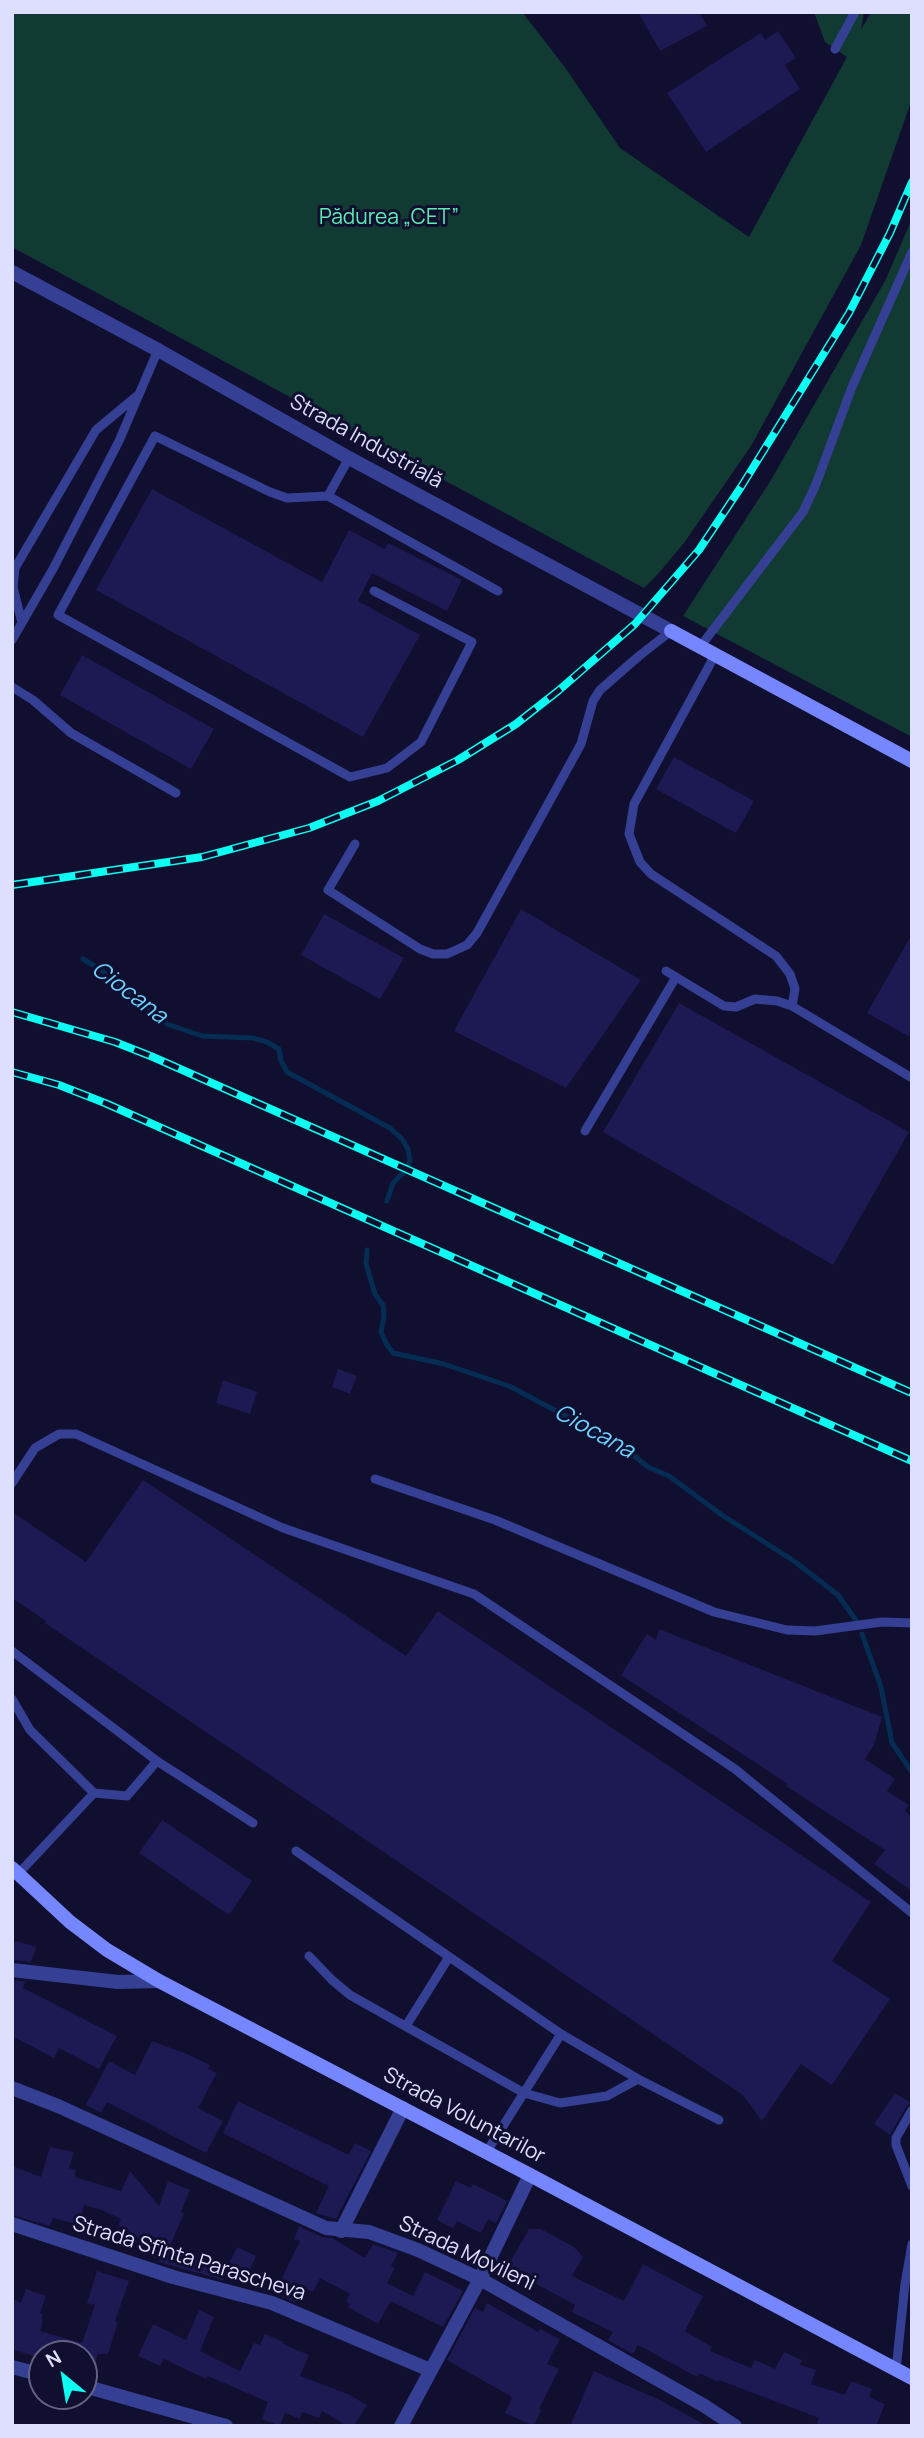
<!DOCTYPE html>
<meta charset="utf-8">
<style>
body{margin:0}
#map{position:relative;width:924px;height:2438px;overflow:hidden;background:#100f30;font-family:Manrope,sans-serif}
canvas{display:block}
.frame{position:absolute;inset:0;border:14px solid #dedfff;pointer-events:none}
.north{position:absolute;left:28px;top:2340px;width:70px;height:70px;box-sizing:border-box;background:#100f30;border:2px solid #626283;border-radius:50%;rotate:330deg;font-size:19px;font-weight:700;line-height:28px;text-align:center;color:#dedfff}
.north::after{content:'';display:block;margin:auto;width:24px;height:32px;background:#0afff2;clip-path:polygon(50% 0,100% 100%,50% 72%,0 100%)}
</style>
<div id="map">
<canvas width="924" height="2438"></canvas>
<div class="frame"></div>
<div class="north">N</div>
</div>
<script>
const c = document.querySelector('canvas').getContext('2d');
c.lineJoin = 'round';
function fill(path, color) { c.fillStyle = color; c.fill(path, 'evenodd'); }
const poly = rows => new Path2D(rows.map(r => 'M' + r).join(''));
function strokePath(path, color, width, dash) { c.strokeStyle = color; c.lineWidth = width; c.lineCap = dash ? 'butt' : 'round'; c.setLineDash(dash || []); c.stroke(path); }
function label(font, color, halo, rows, align = 'center') {
  c.font = font + ' Manrope,sans-serif'; c.lineWidth = 6; c.setLineDash([]); c.textBaseline = 'middle'; c.strokeStyle = halo; c.fillStyle = color; for (const [text, x, y, turn = 0] of rows) {
    c.save(); c.translate(x, y); c.rotate((+turn || 0) * Math.PI / 180); c.textAlign = isNaN(turn) ? turn : align; if (halo) c.strokeText(text, 0, 0); c.fillText(text, 0, 0); c.restore();
  }
}
fill(poly([
 [12,12,522,12,564,66,620,148,749,237,847,57,825,42,814,12,864,12,861,30,871,12,912,12,912,99,861,245,751,446,684,543,658,574,644,588,12,247],
 [912,219,912,737,683,616,771,480,885,281]
]), '#113a33');
strokePath(poly([
 [83,959,101,970,167,1024,202,1036,253,1038,267,1042,279,1049,281,1061,287,1072,390,1128,402,1139,408,1149,410,1161,406,1170,393,1183,387,1201],
 [367,1250,366,1264,375,1294,383,1305,384,1316,381,1332,386,1343,393,1353,444,1364,509,1386,621,1445,648,1467,669,1476,722,1515,794,1561,838,1595,858,1623],
 [862,1634,881,1687,892,1743,912,1772]
]), '#052d53', 5);
fill(poly([
 [638,12,699,12,707,26,660,51],
 [778,31,796,58,785,65,800,89,706,152,667,93,761,33,765,40],
 [152,489,322,582,349,530,385,549,388,543,462,580,447,611,372,573,358,601,420,635,363,737,96,590],
 [82,655,214,729,191,769,60,695],
 [674,757,754,801,736,833,656,789],
 [521,909,641,980,566,1088,454,1031],
 [324,914,404,958,380,999,301,955],
 [912,934,912,1038,867,1013],
 [679,1003,909,1132,833,1265,603,1132],
 [338,1369,357,1376,350,1394,332,1387],
 [223,1380,257,1392,250,1414,216,1403],
 [143,1480,406,1656,438,1611,871,1902,832,1961,890,1999,832,2085,801,2064,762,2121,743,2095,45,1623,46,1621,12,1598,12,1512,86,1562],
 [659,1629,882,1717,874,1745,865,1759,895,1779,887,1791,909,1805,905,1811,912,1817,912,1891,874,1864,885,1850,786,1786,788,1784,621,1675,647,1634,656,1640],
 [162,1820,252,1881,229,1915,139,1853],
 [12,1940,36,1947,31,1962,12,1960],
 [12,1980,25,1981,23,1988,117,2036,99,2069,59,2048,54,2058,12,2036],
 [152,2041,187,2054,210,2065,208,2069,217,2073,198,2108,223,2121,206,2153,107,2102,101,2113,86,2105,109,2061,135,2075],
 [895,2093,911,2103,906,2107,890,2135,874,2124],
 [238,2101,349,2155,355,2143,371,2151,336,2219,316,2213,329,2186,223,2133],
 [50,2147,74,2152,69,2168,76,2170,75,2177,88,2181,121,2191,130,2171,159,2206,168,2181,190,2190,181,2212,184,2213,170,2246,227,2268,237,2247,256,2256,244,2282,225,2274,223,2280,159,2262,162,2252,142,2244,144,2240,128,2234,129,2231,118,2225,121,2219,99,2209,84,2205,79,2225,53,2218,50,2226,12,2215,12,2166,41,2177],
 [456,2181,471,2188,473,2184,507,2201,496,2223,488,2219,481,2233,457,2221,453,2228,437,2220],
 [299,2226,322,2237,332,2238,365,2258,373,2244,398,2253,391,2266,395,2268,387,2283,413,2296,425,2272,463,2291,443,2327,391,2301,378,2324,348,2307,350,2304,346,2301,350,2294,320,2278,313,2292,303,2287,295,2302,282,2297,285,2289,278,2286,300,2241,294,2239],
 [529,2229,541,2229,574,2247,583,2257,572,2276,624,2301,643,2264,703,2296,685,2331,712,2347,710,2351,751,2368,755,2360,775,2369,784,2352,802,2360,800,2365,816,2370,811,2384,845,2395,851,2381,872,2389,869,2397,885,2404,876,2426,816,2426,819,2418,719,2380,718,2382,699,2373,697,2377,638,2345,633,2354,608,2340,613,2332,572,2312,575,2305,507,2268],
 [97,2271,129,2281,115,2321,118,2322,108,2354,98,2354,91,2378,84,2377,84,2354,42,2354,42,2359,12,2349,12,2299,21,2303,26,2289,46,2296,40,2313,42,2314,42,2325,40,2331,82,2343,95,2305,87,2303],
 [487,2303,538,2332,540,2329,560,2339,547,2364,559,2369,539,2409,541,2410,534,2426,505,2413,512,2397,447,2360,475,2308,483,2312],
 [199,2310,214,2317,200,2351,240,2371,254,2343,260,2345,265,2334,284,2342,283,2344,309,2355,300,2376,348,2394,367,2405,354,2426,347,2426,322,2411,319,2418,302,2412,300,2419,285,2413,280,2426,262,2419,268,2402,208,2376,206,2379,164,2359,160,2366,138,2356,153,2324,186,2340],
 [594,2371,658,2399,707,2426,570,2426]
]), '#1c1953');
strokePath(poly([
 [835,49,855,12],
 [349,458,328,496,287,498,270,492,155,436,58,615,350,777,387,768,421,742,472,642,374,591],
 [328,496,498,591],
 [22,623,13,587,15,568,96,430,138,395],
 [12,640,53,569,119,441,158,350],
 [700,647,803,512,816,484,852,387,912,252],
 [715,655,634,804,629,834,640,862,651,874,776,956,790,974,795,989,792,1006],
 [12,687,33,700,71,733,176,793],
 [355,844,328,890,420,949,433,954,447,954,467,945,477,933,581,744,593,701,600,690,639,656,671,631],
 [666,971,724,1006,736,1007,755,999,777,1001,792,1006,912,1078],
 [585,1131,676,977],
 [375,1479,495,1520,714,1612,787,1630,815,1631,882,1622,912,1623],
 [12,1483,35,1448,59,1434,76,1434,283,1528,474,1594,735,1769,912,1913],
 [12,1651,157,1761,253,1823],
 [12,1699,30,1730,94,1793,18,1874],
 [94,1793,127,1796,157,1761],
 [296,1851,561,2034,638,2079,719,2120],
 [309,1956,332,1980,350,1995,524,2093,560,2103,607,2096,638,2079],
 [406,2026,449,1957],
 [912,2110,896,2138,896,2145,912,2186],
 [486,2153,561,2034],
 [896,2370,905,2284,912,2244]
]), '#354094', 9);
strokePath(poly([
 [12,1970,118,1982,159,1981],
 [12,2088,58,2106,326,2228,369,2232,418,2250,480,2279,703,2405,735,2426],
 [12,2224,173,2277,272,2303,430,2370],
 [341,2231,403,2108],
 [12,2367,42,2375],
 [84,2386,226,2426],
 [401,2426,480,2279,530,2175]
]), '#354094', 14);
strokePath(poly([
 [12,272,158,350,349,458,671,631]
]), '#354094', 14);
strokePath(poly([
 [671,631,912,761],
 [12,1868,70,1922,107,1950,159,1981,530,2175,912,2378]
]), '#7586ff', 14);
const rail = poly([
 [12,885,202,857,309,828,378,801,458,760,516,724,558,691,635,624,699,550,741,487,849,313,890,233,912,182],
 [12,1012,115,1042,153,1057,912,1393],
 [12,1072,59,1085,105,1103,912,1461]
]);
strokePath(rail, '#0afff2', 8);
strokePath(rail, '#100f30', 5, [16]);
label('21px', '#5beeb2', '#100f30', [
 ["Pădurea „CET”",389,218]
]);
label('21px', '#dedfff', '#100f30', [
 ["Strada Industrială",366,442,29],
 ["Strada Voluntarilor",464,2116,28],
 ["Strada Movileni",467,2254,25],
 ["Strada Sfînta Parascheva",189,2259,17]
]);
label('italic 23px', '#6cd2ff', '#100f30', [
 ["Ciocana",129,993,37],
 ["Ciocana",594,1432,29]
]);
</script>
